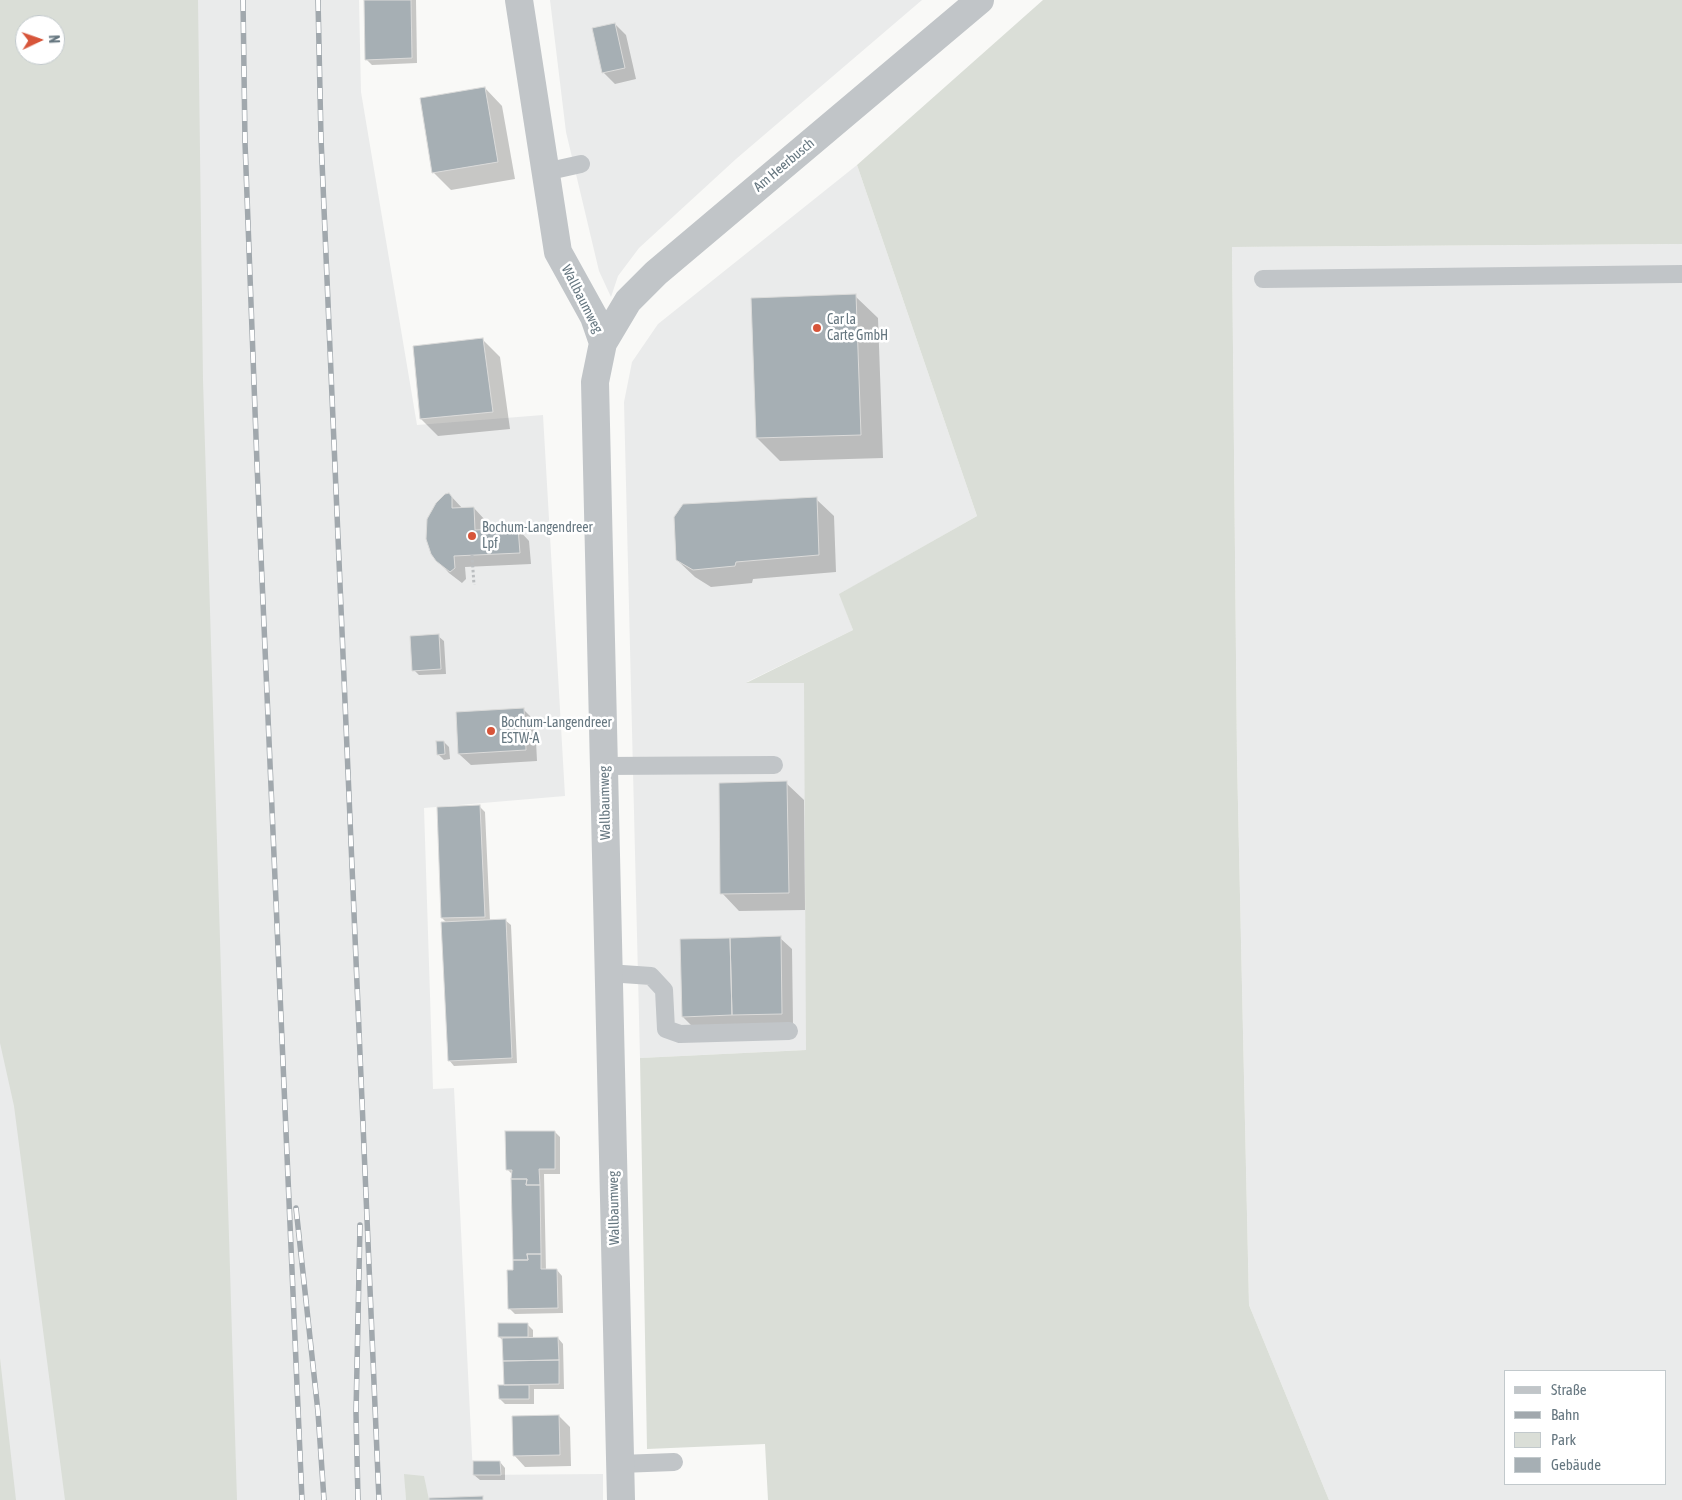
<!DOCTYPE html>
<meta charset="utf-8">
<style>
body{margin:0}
#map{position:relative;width:1682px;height:1500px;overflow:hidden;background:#f9f9f7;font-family:"Asap Condensed",sans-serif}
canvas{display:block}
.legend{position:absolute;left:1504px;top:1370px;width:162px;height:115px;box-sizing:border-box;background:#fff;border:1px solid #c2c9cc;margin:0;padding:6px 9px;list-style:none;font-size:15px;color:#667780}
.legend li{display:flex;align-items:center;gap:10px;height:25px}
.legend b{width:25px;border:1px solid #c2c9cc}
.north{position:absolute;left:15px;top:15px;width:50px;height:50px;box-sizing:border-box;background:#fff;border:1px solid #c2c9cc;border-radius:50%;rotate:87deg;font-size:14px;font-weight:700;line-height:20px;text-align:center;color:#667780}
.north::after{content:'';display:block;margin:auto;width:18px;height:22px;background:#d7553a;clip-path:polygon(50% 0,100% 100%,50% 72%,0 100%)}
</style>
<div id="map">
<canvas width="1682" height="1500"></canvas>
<ul class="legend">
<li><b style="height:6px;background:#c1c5c8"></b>Straße</li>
<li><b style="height:6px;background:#a1a8ad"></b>Bahn</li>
<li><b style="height:14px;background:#daded7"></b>Park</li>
<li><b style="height:14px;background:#a6afb4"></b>Gebäude</li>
</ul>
<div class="north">N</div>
</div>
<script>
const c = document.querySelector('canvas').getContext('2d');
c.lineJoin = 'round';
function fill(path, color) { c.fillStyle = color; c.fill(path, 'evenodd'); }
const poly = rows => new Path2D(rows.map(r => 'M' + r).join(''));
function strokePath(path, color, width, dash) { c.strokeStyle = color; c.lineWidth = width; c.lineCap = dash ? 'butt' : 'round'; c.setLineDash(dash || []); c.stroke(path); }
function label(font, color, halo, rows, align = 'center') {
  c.font = font + ' "Asap Condensed",sans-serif'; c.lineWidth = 5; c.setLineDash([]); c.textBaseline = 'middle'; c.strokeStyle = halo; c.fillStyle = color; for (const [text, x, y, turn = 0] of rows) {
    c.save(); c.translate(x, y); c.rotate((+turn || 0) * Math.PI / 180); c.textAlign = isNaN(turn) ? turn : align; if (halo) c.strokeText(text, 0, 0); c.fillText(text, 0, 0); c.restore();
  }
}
fill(poly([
 [0,0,359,0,361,92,417,425,543,415,565,796,424,808,433,1089,454,1088,473,1475,603,1474,603,1500,429,1500,405,1474,406,1500,0,1500],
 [25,25,55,25,55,55,25,55],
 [550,0,922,0,736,159,639,248,618,276,611,297,599,271,566,132],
 [857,165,977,516,840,594,853,630,747,682,804,683,889,652,806,1050,640,1058,624,402,632,362,658,324],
 [1682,244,1682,1500,1329,1500,1249,1305,1237,759,1232,247],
 [1506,1371,1666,1371,1666,1484,1506,1484]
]), '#eaebeb');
fill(poly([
 [0,0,198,0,203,380,237,1500,65,1500,14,1106,0,1043],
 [25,25,55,25,55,55,25,55],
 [1043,0,1682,0,1682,244,1232,247,1237,759,1249,1305,1329,1500,768,1500,765,1444,647,1449,640,1058,806,1050,804,683,746,683,853,630,839,594,977,516,857,165],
 [0,1358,16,1500,0,1500],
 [404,1474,424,1476,429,1500,406,1500]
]), '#daded7');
fill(poly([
 [365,0,416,0,417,63,372,65,366,59],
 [615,24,626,35,636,79,615,84,603,72],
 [485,88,502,106,515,179,451,190,433,172],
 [855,296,878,318,883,458,780,461,757,438],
 [483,340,500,357,510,429,438,436,421,419],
 [449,494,463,509,474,508,485,520,486,531,518,529,529,541,531,564,465,567,466,579,462,583,449,573,437,560],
 [816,499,834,516,836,572,753,579,752,583,711,587,695,577,677,560],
 [438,636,444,641,446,674,419,675,414,670],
 [523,709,535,721,537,761,471,765,459,754],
 [444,742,449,747,450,759,444,760,438,754],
 [786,783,804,800,805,910,739,911,722,893],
 [480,807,485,812,490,921,505,920,511,925,517,1063,454,1066,449,1060,447,923,442,918],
 [780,938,792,949,793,1025,694,1028,683,1017],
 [555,1132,560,1137,560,1174,544,1174,546,1271,557,1270,562,1276,563,1313,515,1314,509,1308,514,1271,513,1175,507,1169],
 [527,1324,533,1330,533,1339,558,1338,563,1344,564,1389,534,1389,534,1404,505,1404,500,1399,505,1386,504,1341,499,1337],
 [559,1416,570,1427,571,1466,525,1467,514,1455],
 [500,1462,505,1468,505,1480,480,1480,474,1475]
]), '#0003');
const building = poly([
 [364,0,411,0,412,58,365,60,364,0],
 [615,23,625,68,602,73,592,28,615,23],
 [485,87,498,162,432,173,420,98,485,87],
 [856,294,861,435,756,438,751,298,856,294],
 [483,338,493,412,420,419,413,346,483,338],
 [449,493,452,497,452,508,474,507,475,530,518,528,520,553,454,556,455,568,450,572,436,561,431,554,426,539,427,519,436,503,445,494,449,493],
 [817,497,819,555,736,562,735,566,693,570,676,560,674,517,683,504,817,497],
 [439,634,441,669,412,671,410,636,439,634],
 [524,708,526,750,458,754,456,712,524,708],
 [436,741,444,741,445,754,437,755,436,741],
 [787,781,789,893,720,894,719,783,787,781],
 [480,805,485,917,441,918,437,807,480,805],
 [506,919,512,1058,448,1061,441,922,506,919],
 [781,936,782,1014,732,1015,730,938,781,936],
 [730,938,732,1015,682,1017,680,939,730,938],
 [505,1131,555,1131,555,1169,539,1169,540,1185,526,1185,527,1179,511,1179,512,1170,506,1170,505,1131],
 [511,1179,527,1179,526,1185,540,1185,541,1254,527,1254,528,1260,513,1260,511,1179],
 [527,1254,541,1254,541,1269,557,1269,558,1308,508,1309,507,1270,513,1270,513,1260,528,1260,527,1254],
 [498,1323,528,1323,528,1337,498,1337,498,1323],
 [558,1337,559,1360,503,1361,502,1338,558,1337],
 [559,1360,559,1384,504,1385,503,1361,559,1360],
 [498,1385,529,1385,529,1399,499,1399,498,1385],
 [559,1415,560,1455,513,1456,512,1416,559,1415],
 [473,1461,500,1461,501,1475,473,1475,473,1461],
 [483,1496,483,1500,429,1500,429,1498,483,1496]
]);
fill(building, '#a6afb4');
strokePath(building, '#dbdbda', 1);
strokePath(poly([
 [472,555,474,585]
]), '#bbbec0', 3, [2.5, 2.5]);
strokePath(poly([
 [545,172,581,164],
 [1263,279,1682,274],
 [604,766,774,765],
 [608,973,651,976,664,990,666,1029,680,1034,789,1031],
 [620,1464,674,1462]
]), '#c1c5c8', 18);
strokePath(poly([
 [519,0,558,252,594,317,603,343,595,382,621,1500],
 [603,343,628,301,656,273,980,0]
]), '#c1c5c8', 28);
const rail = poly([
 [243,0,245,142,257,464,302,1500],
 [318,0,321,138,379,1500],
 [296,1208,318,1412,324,1500],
 [358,1500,356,1413,360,1225]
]);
strokePath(rail, '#a1a8ad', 5.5);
strokePath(rail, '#fff', 4, [11]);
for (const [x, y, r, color] of [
 [817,328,5,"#d7553a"],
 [472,536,5,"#d7553a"],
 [491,731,5,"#d7553a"]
]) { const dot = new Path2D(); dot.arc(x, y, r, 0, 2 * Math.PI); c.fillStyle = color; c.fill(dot); strokePath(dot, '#fff', 2); }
label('14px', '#667780', '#fff', [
 ["Am Heerbusch",784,165,-40],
 ["Wallbaumweg",582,299,63],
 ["Wallbaumweg",605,803,-91],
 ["Wallbaumweg",614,1208,-91]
]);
label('14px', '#667780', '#fff', [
 ["Car la",827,320],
 ["Carte GmbH",827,336],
 ["Bochum-Langendreer",482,528],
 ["Lpf",482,544],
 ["Bochum-Langendreer",501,723],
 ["ESTW-A",501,739]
], 'left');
</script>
